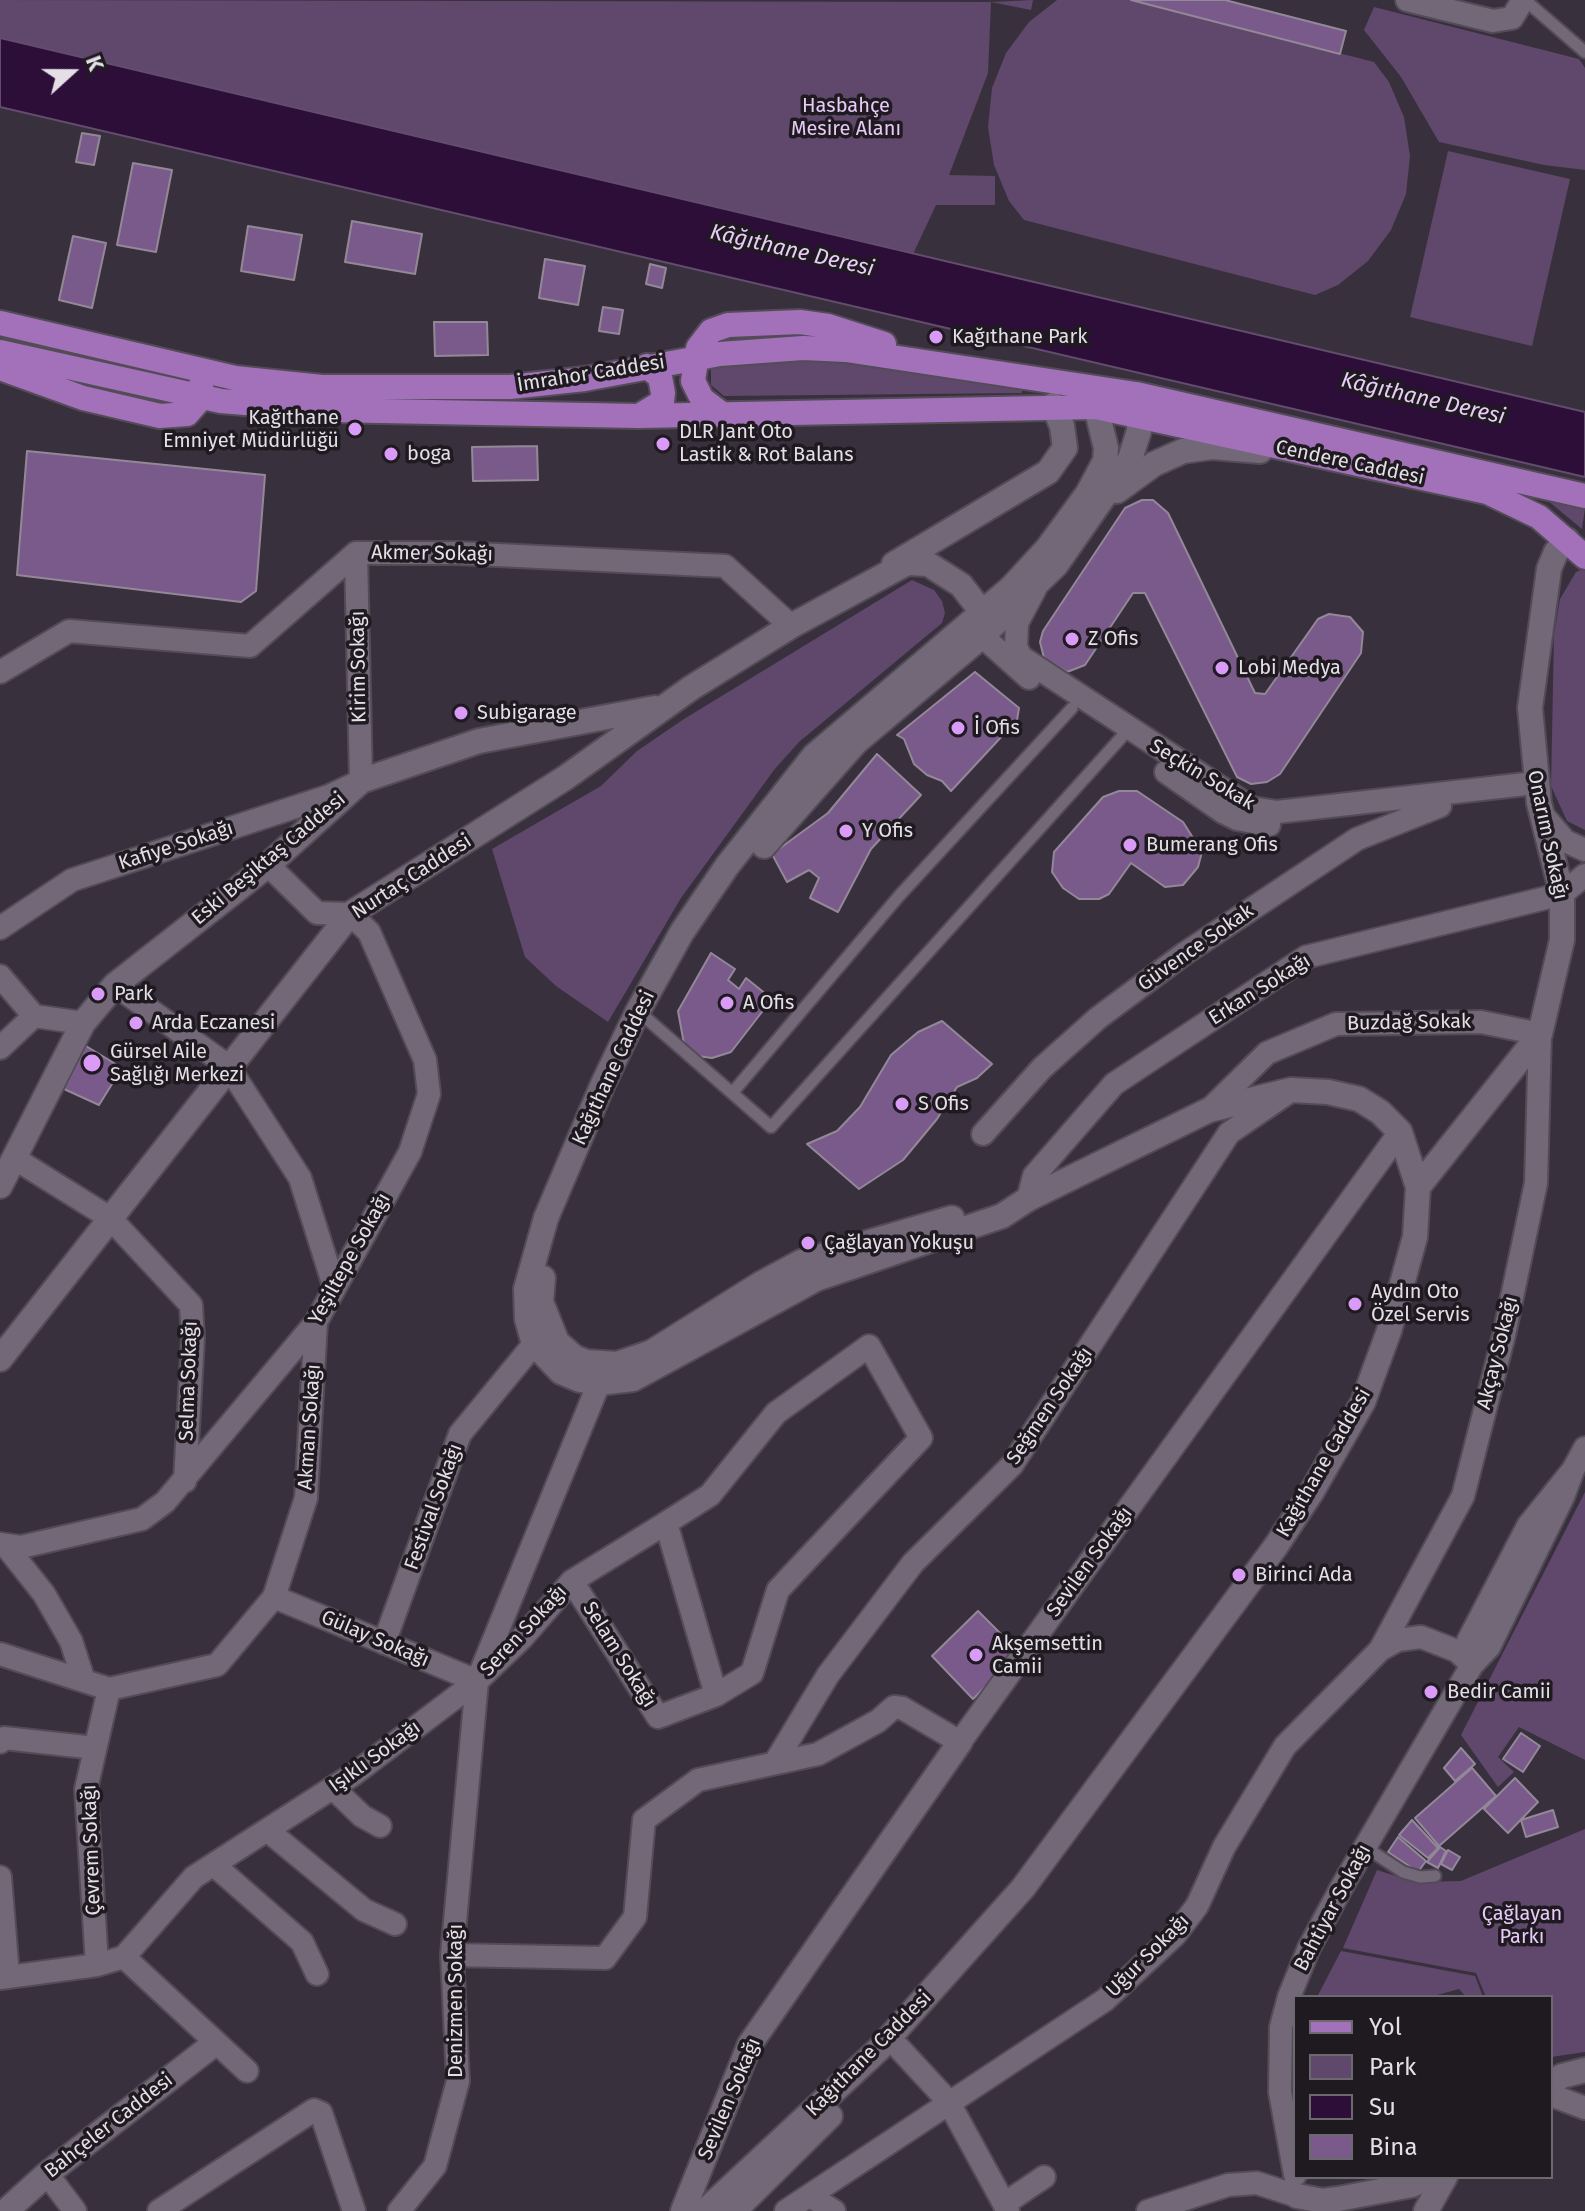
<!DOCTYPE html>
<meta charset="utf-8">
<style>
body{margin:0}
#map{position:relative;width:1585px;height:2211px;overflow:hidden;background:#39303e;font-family:"Fira Sans",sans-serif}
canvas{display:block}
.legend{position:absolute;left:1293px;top:1995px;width:260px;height:184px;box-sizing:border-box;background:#1e1a20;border:2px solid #6d6970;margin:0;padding:10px 14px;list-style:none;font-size:24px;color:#e4dfe7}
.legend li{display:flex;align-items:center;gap:16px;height:40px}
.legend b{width:40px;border:2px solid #6d6970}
.north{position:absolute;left:32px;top:32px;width:80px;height:80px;-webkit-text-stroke:6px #1e1a20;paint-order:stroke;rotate:69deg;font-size:22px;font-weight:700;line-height:32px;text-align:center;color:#e4dfe7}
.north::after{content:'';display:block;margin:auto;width:28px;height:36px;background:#e4dfe7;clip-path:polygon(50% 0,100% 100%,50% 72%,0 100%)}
</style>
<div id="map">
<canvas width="1585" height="2211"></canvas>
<ul class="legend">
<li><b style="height:10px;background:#a271ba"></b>Yol</li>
<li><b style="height:22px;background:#5f486b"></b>Park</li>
<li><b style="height:22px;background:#2c0e39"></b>Su</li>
<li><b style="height:22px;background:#7a5a8a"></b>Bina</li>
</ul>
<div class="north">K</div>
</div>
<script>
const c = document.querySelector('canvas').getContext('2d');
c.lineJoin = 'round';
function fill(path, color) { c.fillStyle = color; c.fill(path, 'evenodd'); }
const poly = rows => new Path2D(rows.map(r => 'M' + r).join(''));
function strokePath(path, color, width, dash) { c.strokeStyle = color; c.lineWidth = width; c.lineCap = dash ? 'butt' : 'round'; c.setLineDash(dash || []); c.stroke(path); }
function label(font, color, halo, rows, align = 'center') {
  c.font = font + ' "Fira Sans",sans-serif'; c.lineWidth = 7; c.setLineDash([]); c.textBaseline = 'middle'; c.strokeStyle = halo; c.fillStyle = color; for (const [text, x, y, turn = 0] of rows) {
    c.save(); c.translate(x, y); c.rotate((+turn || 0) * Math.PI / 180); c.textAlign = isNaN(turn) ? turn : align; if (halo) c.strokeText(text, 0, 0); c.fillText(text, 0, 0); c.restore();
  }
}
fill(poly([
 [0,0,991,2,1033,0,1031,10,991,2,988,73,949,175,995,176,995,205,936,205,913,254,0,38],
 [1057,0,1131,0,1374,62,1389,82,1404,117,1410,156,1406,194,1391,230,1368,261,1338,285,1315,295,1024,220,1009,201,994,165,988,127,992,88,1006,53,1029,22],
 [1374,7,1579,59,1585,68,1585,170,1544,165,1439,142,1401,77,1364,30],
 [1448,151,1570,179,1532,346,1410,317],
 [800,359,839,360,928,373,1022,389,1022,393,724,396,711,385,711,370,715,365],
 [1548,498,1585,508,1582,529,1547,500],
 [1583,569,1585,571,1585,830,1567,821,1551,786,1554,635,1560,599,1576,572],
 [912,580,934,590,942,601,945,613,942,623,799,742,774,770,681,898,608,1022,556,986,525,957,492,849,601,786,637,751,684,719],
 [1585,1492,1585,1760,1519,1727,1498,1757,1514,1772,1498,1787,1461,1735],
 [1585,1829,1585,2052,1551,2057,1551,1997,1486,1997,1476,1973,1343,1948,1377,1870,1415,1882,1461,1881],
 [1341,1951,1475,1976,1483,1997,1466,1997,1459,1989,1430,1997,1317,1997]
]), '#5f486b');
const water = poly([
 [0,38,1585,412,1585,477,0,107,0,38]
]);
fill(water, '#2c0e39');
strokePath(water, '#634d6d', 2);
const building = poly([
 [1131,0,1225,0,1346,31,1340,54,1131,0],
 [82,133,100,136,94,165,76,162,82,133],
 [133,163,172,170,156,252,117,245,133,163],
 [352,221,422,234,415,274,345,262,352,221],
 [248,226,302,235,294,280,241,271,248,226],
 [73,236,106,243,92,308,59,300,73,236],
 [545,259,585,266,578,305,539,298,545,259],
 [650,264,666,268,662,288,646,284,650,264],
 [603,307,623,310,619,334,599,331,603,307],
 [434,322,487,322,488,355,435,356,434,322],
 [537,446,538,480,473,481,472,447,537,446],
 [27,451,265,475,256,591,241,602,17,575,27,451],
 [1142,500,1153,500,1168,513,1255,693,1265,694,1318,619,1329,614,1350,617,1363,632,1361,653,1280,774,1267,782,1251,784,1237,777,1145,593,1133,593,1085,665,1067,672,1044,658,1040,642,1043,631,1125,508,1142,500],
 [975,672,1019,708,1017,720,951,791,942,781,927,775,914,764,904,739,897,735,975,672],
 [877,754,921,795,871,849,838,912,810,898,819,878,809,870,787,882,772,854,828,813,877,754],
 [1119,791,1137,791,1183,822,1202,852,1198,867,1183,885,1165,887,1131,863,1109,894,1099,899,1079,899,1063,888,1052,872,1054,852,1103,797,1119,791],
 [711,953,735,969,728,980,739,989,746,978,772,999,731,1052,712,1058,697,1056,684,1044,678,1011,711,953],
 [942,1021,992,1064,977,1078,957,1087,937,1119,903,1160,859,1189,807,1144,837,1131,860,1107,891,1055,918,1032,942,1021],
 [86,1046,122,1068,99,1105,64,1089,86,1046],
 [978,1611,1020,1653,973,1699,932,1656,978,1611],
 [1521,1733,1540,1746,1523,1772,1503,1759,1521,1733],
 [1461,1748,1475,1764,1455,1781,1444,1768,1461,1748],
 [1472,1768,1496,1796,1439,1846,1415,1818,1472,1768],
 [1515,1778,1538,1802,1508,1833,1484,1809,1515,1778],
 [1553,1810,1558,1827,1526,1837,1521,1820,1553,1810],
 [1412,1820,1438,1848,1428,1858,1399,1835,1412,1820],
 [1398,1837,1426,1861,1418,1872,1388,1852,1398,1837],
 [1440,1847,1446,1851,1438,1868,1427,1862,1440,1847],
 [1448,1850,1460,1857,1452,1870,1441,1864,1448,1850]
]);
fill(building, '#7a5a8a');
strokePath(building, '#928898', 2);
const lane = poly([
 [1525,0,1585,52],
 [638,1011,771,1127,1128,730],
 [733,1092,899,896,1072,708],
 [1365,1847,1403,1872,1420,1877,1435,1876]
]);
const street = poly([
 [1407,0,1493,21,1512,18,1523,0],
 [1035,589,1017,623,1016,647,1021,657,1252,808,1277,812,1535,783],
 [982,636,1029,678],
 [0,672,69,631,250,646,356,553,456,553,725,566,791,626],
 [1166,772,1223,812,1237,819,1269,825],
 [1541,813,1565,841,1585,850],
 [0,928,72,880,329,796,361,781,356,553],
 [0,976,34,1016,0,1048],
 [115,985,228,1066,300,1178,334,1286],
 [34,1016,83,1023],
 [1209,1110,1267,1053,1336,1024,1481,1022,1540,1034,1536,1183,1504,1335,1463,1496,1380,1650],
 [983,1134,1042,1068,1098,1018,1184,954,1357,839,1440,806],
 [17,1160,110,1218,191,1305,193,1338,185,1481],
 [1028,1199,1034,1176,1114,1084,1306,957,1562,894,1585,875],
 [0,1544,21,1547,142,1519,165,1502,316,1322,410,1152,429,1094,425,1060,369,932,350,914,317,913,268,865],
 [6,1546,44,1594,71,1641,84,1681],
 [572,1581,658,1717,716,1695,752,1673,778,1590,921,1438,869,1346,776,1413,710,1495,666,1523],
 [274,1597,477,1681],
 [384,1643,460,1434,534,1344],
 [0,1654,109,1689,217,1665,274,1597,306,1498,316,1322],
 [1472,1665,1468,1641,1528,1526,1573,1470,1585,1448],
 [0,1742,4,1738,95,1748],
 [776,1761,828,1675,913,1563,1012,1465,1229,1133,1286,1094],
 [333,1788,362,1816,380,1826],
 [267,1830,364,1910,395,1924],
 [214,1865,302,1942,317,1974],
 [0,1877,8,1975],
 [452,1955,605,1958,635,1917,644,1820,698,1780,818,1754,878,1721,894,1707,902,1708,960,1742,1400,1132],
 [124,1957,247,2071],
 [97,1965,86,1789,109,1689],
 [0,1978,97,1965,124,1957,194,1877,354,1774,477,1681,522,1638,572,1581,666,1523,716,1695],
 [899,2048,948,2101,1008,2211],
 [1551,2095,1585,2108],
 [47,2174,75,2211],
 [1295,2175,1280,2092,1281,2027,1289,1997,1309,1948,1344,1883,1472,1665,1489,1647,1563,1497,1573,1470],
 [810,2196,834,2211],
 [1004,2204,1044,2177],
 [159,2211,314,2110,321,2113,354,2211],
 [399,2211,435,2166,458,2081,452,1955,477,1681,599,1383],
 [786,2211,1105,2000,1175,1935,1197,1906,1224,1847,1285,1746,1380,1650,1398,1640,1421,1637,1457,1651,1472,1665],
 [1148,2211,1228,2185,1257,2183,1297,2196]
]);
const secondary = poly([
 [1117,491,1154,464,1183,451,1212,447,1260,451],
 [894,564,1048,472,1065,448,1062,426,1053,405],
 [764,846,856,742,982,636,1056,565,1130,459,1139,431,1139,415],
 [0,1186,83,1023,115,985,268,865,361,781,479,741,655,708],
 [1418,1187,1540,1034,1562,940,1562,894,1539,803,1530,708,1549,569,1556,552,1567,540],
 [543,1278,541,1302,557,1342,574,1357,586,1362,617,1364,652,1352,762,1283,801,1262,952,1218],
 [0,1359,350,914,565,778,691,688,791,626,907,563,928,564,961,585,982,612,981,625],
 [1551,2083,1562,2076,1585,2070],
 [1297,2196,1323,2201,1338,2199,1412,2185,1429,2177],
 [6,2211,47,2174,214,2044],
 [683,2211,750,2044,960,1742],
 [705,2211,879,2049,1023,1888,1276,1546,1311,1493,1363,1402,1389,1331,1415,1237,1418,1187,1400,1132,1380,1112,1359,1099,1328,1092,1291,1090,1209,1110,1028,1199,1002,1216,816,1279,633,1379,599,1383,580,1380,561,1372,534,1344,527,1319,526,1289,546,1218,603,1084,638,1011,682,932,727,866,814,756,1011,588,1047,549,1088,493,1105,461,1106,448,1096,407],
 [734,2211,830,2116],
 [1426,2211,1445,2177]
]);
const primary = poly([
 [0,323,235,378,322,387,510,387,585,379,720,354,803,348,846,350,1136,394,1585,496],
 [0,352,221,401,330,410,638,416,1096,407,1487,492,1539,517,1585,557],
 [0,368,83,398,160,416,187,414,202,397,201,385],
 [722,414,702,399,693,381,698,348,711,331,728,325,800,322,828,326,884,344],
 [639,416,662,402,663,393,660,377,647,366]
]);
strokePath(lane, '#534c57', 15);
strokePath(street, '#534c57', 26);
strokePath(secondary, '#534c57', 28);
strokePath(primary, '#534c57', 28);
strokePath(lane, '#726878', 11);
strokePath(street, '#726878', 22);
strokePath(secondary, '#726878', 24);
strokePath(primary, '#a271ba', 24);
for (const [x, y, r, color] of [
 [936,337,8,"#d99af8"],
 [355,429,8,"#d99af8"],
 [663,444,8,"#d99af8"],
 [391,454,8,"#d99af8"],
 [1072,639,8,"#d99af8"],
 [1222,668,8,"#d99af8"],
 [461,713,8,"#d99af8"],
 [958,728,8,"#d99af8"],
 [846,831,8,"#d99af8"],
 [1130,845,8,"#d99af8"],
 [98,994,8,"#d99af8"],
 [727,1003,8,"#d99af8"],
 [136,1023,8,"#d99af8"],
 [92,1063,10,"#d99af8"],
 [902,1104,8,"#d99af8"],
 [808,1243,8,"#d99af8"],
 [1355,1304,8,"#d99af8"],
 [1239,1575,8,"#d99af8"],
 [976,1655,8,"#d99af8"],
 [1431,1692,8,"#d99af8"]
]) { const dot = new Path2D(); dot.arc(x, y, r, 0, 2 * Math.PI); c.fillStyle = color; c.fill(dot); strokePath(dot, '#1e1a20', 3); }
label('20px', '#e7caf6', '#1e1a20', [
 ["Hasbahçe",846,106],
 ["Mesire Alanı",846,129],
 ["Çağlayan",1522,1914],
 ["Parkı",1522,1937]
]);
label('20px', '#e4dfe7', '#1e1a20', [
 ["Kağıthane Park",952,337],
 ["Kağıthane",339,418,"right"],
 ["Emniyet Müdürlüğü",339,441,"right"],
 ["DLR Jant Oto",679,432],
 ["Lastik & Rot Balans",679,455],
 ["boga",407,454],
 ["Z Ofis",1088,639],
 ["Lobi Medya",1238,668],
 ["Subigarage",477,713],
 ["İ Ofis",974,728],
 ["Y Ofis",862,831],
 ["Bumerang Ofis",1146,845],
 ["Park",114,994],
 ["A Ofis",743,1003],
 ["Arda Eczanesi",152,1023],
 ["Gürsel Aile",110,1052],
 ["Sağlığı Merkezi",110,1075],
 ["S Ofis",918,1104],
 ["Çağlayan Yokuşu",824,1243],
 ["Aydın Oto",1371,1292],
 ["Özel Servis",1371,1315],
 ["Birinci Ada",1255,1575],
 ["Akşemsettin",992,1644],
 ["Camii",992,1667],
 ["Bedir Camii",1447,1692]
], 'left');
label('20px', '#e4dfe7', '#1e1a20', [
 ["İmrahor Caddesi",591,374,-9],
 ["Cendere Caddesi",1350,463,12],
 ["Akmer Sokağı",432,554,1],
 ["Kirim Sokağı",359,667,-91],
 ["Seçkin Sokak",1202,775,31],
 ["Onarım Sokağı",1547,835,78],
 ["Kafiye Sokağı",176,846,-18],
 ["Eski Beşiktaş Caddesi",269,859,-40],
 ["Nurtaç Caddesi",412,877,-33],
 ["Güvence Sokak",1196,948,-35],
 ["Erkan Sokağı",1260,990,-32],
 ["Buzdağ Sokak",1409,1023,-1],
 ["Kağıthane Caddesi",614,1068,-65],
 ["Yeşiltepe Sokağı",350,1259,-61],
 ["Akçay Sokağı",1498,1353,-76],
 ["Selma Sokağı",189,1381,-88],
 ["Seğmen Sokağı",1050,1406,-56],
 ["Akman Sokağı",310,1427,-86],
 ["Kağıthane Caddesi",1324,1463,-60],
 ["Festival Sokağı",434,1507,-70],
 ["Sevilen Sokağı",1090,1562,-54],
 ["Seren Sokağı",524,1631,-47],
 ["Gülay Sokağı",375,1639,23],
 ["Selam Sokağı",619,1655,58],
 ["Işıklı Sokağı",375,1757,-36],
 ["Çevrem Sokağı",92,1850,-92],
 ["Bahtiyar Sokağı",1333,1908,-62],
 ["Uğur Sokağı",1148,1956,-45],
 ["Denizmen Sokağı",456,2001,-90],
 ["Kağıthane Caddesi",869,2054,-45],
 ["Sevilen Sokağı",730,2099,-67],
 ["Bahçeler Caddesi",109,2126,-38]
]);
label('italic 22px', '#e9ccf8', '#1e1a20', [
 ["Kâğıthane Deresi",792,251,13],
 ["Kâğıthane Deresi",1423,399,13]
]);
</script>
